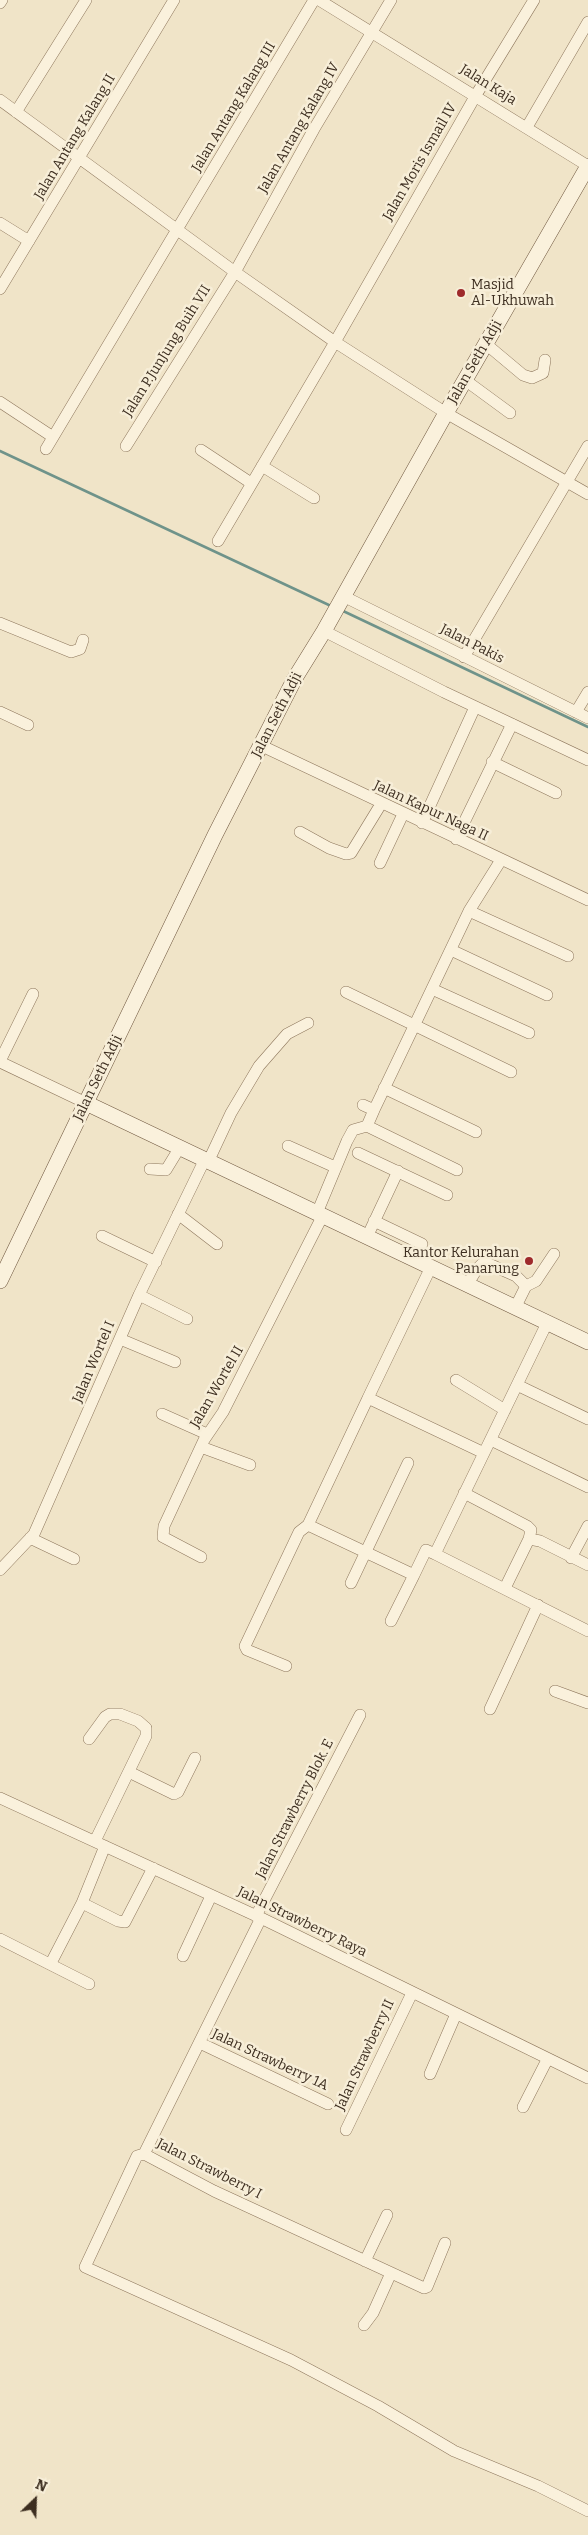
<!DOCTYPE html>
<style>
body{margin:0}
#map{position:relative;width:588px;height:2535px;overflow:hidden;background:#f0e4c8;font-family:Bitter,serif}
canvas{display:block}
.north{position:absolute;left:10px;top:2475px;width:50px;height:50px;-webkit-text-stroke:4px #f7eed8;paint-order:stroke;rotate:24deg;font-size:14px;font-weight:700;line-height:20px;text-align:center;color:#3d2e20}
.north::after{content:'';display:block;margin:auto;width:18px;height:22px;background:#3d2e20;clip-path:polygon(50% 0,100% 100%,50% 72%,0 100%)}
</style>
<div id="map">
<canvas width="588" height="2535"></canvas>
<div class="north">N</div>
</div>
<script>
const c = document.querySelector('canvas').getContext('2d');
c.lineJoin = 'round';
const poly = rows => new Path2D(rows.map(r => 'M' + r).join(''));
function strokePath(path, color, width, dash) { c.strokeStyle = color; c.lineWidth = width; c.lineCap = dash ? 'butt' : 'round'; c.setLineDash(dash || []); c.stroke(path); }
function label(font, color, halo, rows, align = 'center') {
  c.font = font + ' Bitter,serif'; c.lineWidth = 5; c.setLineDash([]); c.textBaseline = 'middle'; c.strokeStyle = halo; c.fillStyle = color; for (const [text, x, y, turn = 0] of rows) {
    c.save(); c.translate(x, y); c.rotate((+turn || 0) * Math.PI / 180); c.textAlign = isNaN(turn) ? turn : align; if (halo) c.strokeText(text, 0, 0); c.fillText(text, 0, 0); c.restore();
  }
}
strokePath(poly([
 [0,451,331,606],
 [341,610,588,727]
]), '#6f938a', 2.5);
const street = poly([
 [319,0,588,166],
 [0,3,2,0],
 [0,100,235,272,335,342,446,413,588,494],
 [16,112,86,0],
 [527,127,588,22],
 [0,223,29,241],
 [0,289,174,0],
 [486,344,523,375,532,378,543,373,545,360],
 [465,380,510,413],
 [0,402,53,437],
 [126,446,235,272,314,129,391,0],
 [46,449,314,0],
 [201,450,251,483],
 [262,466,314,498],
 [218,541,335,342,476,95,534,0],
 [343,596,588,718],
 [0,623,71,652,80,649,83,640],
 [324,631,444,692,588,760],
 [464,657,588,446],
 [0,712,28,725],
 [576,712,588,692],
 [262,746,588,900],
 [492,762,556,793],
 [422,823,475,707],
 [300,832,329,848,346,854,351,853,381,804],
 [456,839,512,724],
 [380,863,403,814],
 [469,911,568,956],
 [451,950,547,995],
 [432,989,529,1033],
 [346,992,511,1072],
 [0,1061,33,994],
 [0,1062,86,1103],
 [384,1088,476,1132],
 [363,1105,374,1110,469,911,501,860],
 [367,1126,457,1170],
 [288,1146,335,1167],
 [358,1153,447,1195],
 [209,1160,231,1113,259,1066,287,1034,308,1023],
 [150,1169,166,1170,180,1147],
 [317,1213,347,1141,353,1130,367,1126,374,1110],
 [178,1214,217,1244],
 [374,1221,422,1244],
 [102,1236,156,1262],
 [367,1237,398,1171],
 [467,1285,477,1269,482,1264,489,1264,516,1276,526,1286],
 [139,1295,187,1319],
 [515,1308,526,1286,536,1281,554,1254],
 [120,1339,175,1362],
 [456,1380,505,1410],
 [517,1385,588,1419],
 [368,1398,431,1267],
 [162,1414,207,1434],
 [491,1440,588,1487],
 [201,1447,250,1465],
 [484,1453,368,1398,308,1525,414,1575,426,1550,435,1554,547,1323],
 [464,1493,527,1526,531,1530,529,1539],
 [30,1538,74,1559],
 [435,1554,588,1631],
 [201,1557,163,1537,164,1526,204,1440,223,1412,323,1215],
 [571,1558,588,1526],
 [0,1570,34,1534,139,1295,205,1159],
 [351,1583,408,1463],
 [505,1588,529,1539,540,1541,588,1565],
 [391,1621,414,1575],
 [286,1666,247,1650,245,1646,299,1532,308,1525],
 [555,1691,588,1703],
 [490,1709,538,1605],
 [89,1739,105,1717,110,1714,120,1714,138,1721,146,1728,146,1736,95,1841],
 [129,1772,174,1794,178,1792,195,1758],
 [0,1798,261,1918,588,2078],
 [82,1903,118,1921,125,1922,153,1868],
 [256,1916,360,1715],
 [261,1918,144,2154,214,2191,424,2288,427,2287,445,2243],
 [0,1939,89,1984],
 [183,1956,211,1896],
 [51,1963,82,1903,105,1846],
 [200,2043,328,2104],
 [430,2074,456,2014],
 [523,2107,547,2060],
 [346,2130,412,1993],
 [144,2154,137,2156,85,2267,291,2360,378,2406,454,2451,538,2486,588,2511],
 [365,2261,387,2215],
 [364,2325,373,2313,391,2273]
]);
const secondary = poly([
 [86,1103,588,1342],
 [0,1281,215,835,295,678,324,631,446,413,588,166]
]);
strokePath(street, '#8d765c', 12);
strokePath(secondary, '#6f573f', 16);
strokePath(street, '#faf1dc', 11);
strokePath(secondary, '#faf1dc', 15);
for (const [x, y, r, color] of [
 [461,293,5,"#9e2a2b"],
 [529,1261,5,"#9e2a2b"]
]) { const dot = new Path2D(); dot.arc(x, y, r, 0, 2 * Math.PI); c.fillStyle = color; c.fill(dot); strokePath(dot, '#f7eed8', 2); }
label('14px', '#3d2e20', '#f7eed8', [
 ["Jalan Kaja",488,85,32],
 ["Jalan Antang Kalang III",234,107,-59],
 ["Jalan Antang Kalang IV",299,128,-60],
 ["Jalan Antang Kalang II",75,137,-59],
 ["Jalan Moris Ismail IV",420,162,-60],
 ["Jalan P.JunJung Buih VII",167,351,-58],
 ["Jalan Seth Adji",475,362,-60],
 ["Jalan Pakis",472,644,27],
 ["Jalan Seth Adji",277,715,-63],
 ["Jalan Kapur Naga II",431,811,25],
 ["Jalan Seth Adji",98,1078,-64],
 ["Jalan Wortel I",94,1362,-67],
 ["Jalan Wortel II",217,1387,-60],
 ["Jalan Strawberry Blok. E",295,1809,-63],
 ["Jalan Strawberry Raya",302,1922,26],
 ["Jalan Strawberry II",365,2055,-65],
 ["Jalan Strawberry 1A",270,2060,25],
 ["Jalan Strawberry I",209,2169,27]
]);
label('14px', '#3d2e20', '#f7eed8', [
 ["Masjid",471,285],
 ["Al-Ukhuwah",471,301],
 ["Kantor Kelurahan",519,1253,"right"],
 ["Panarung",519,1269,"right"]
], 'left');
</script>
